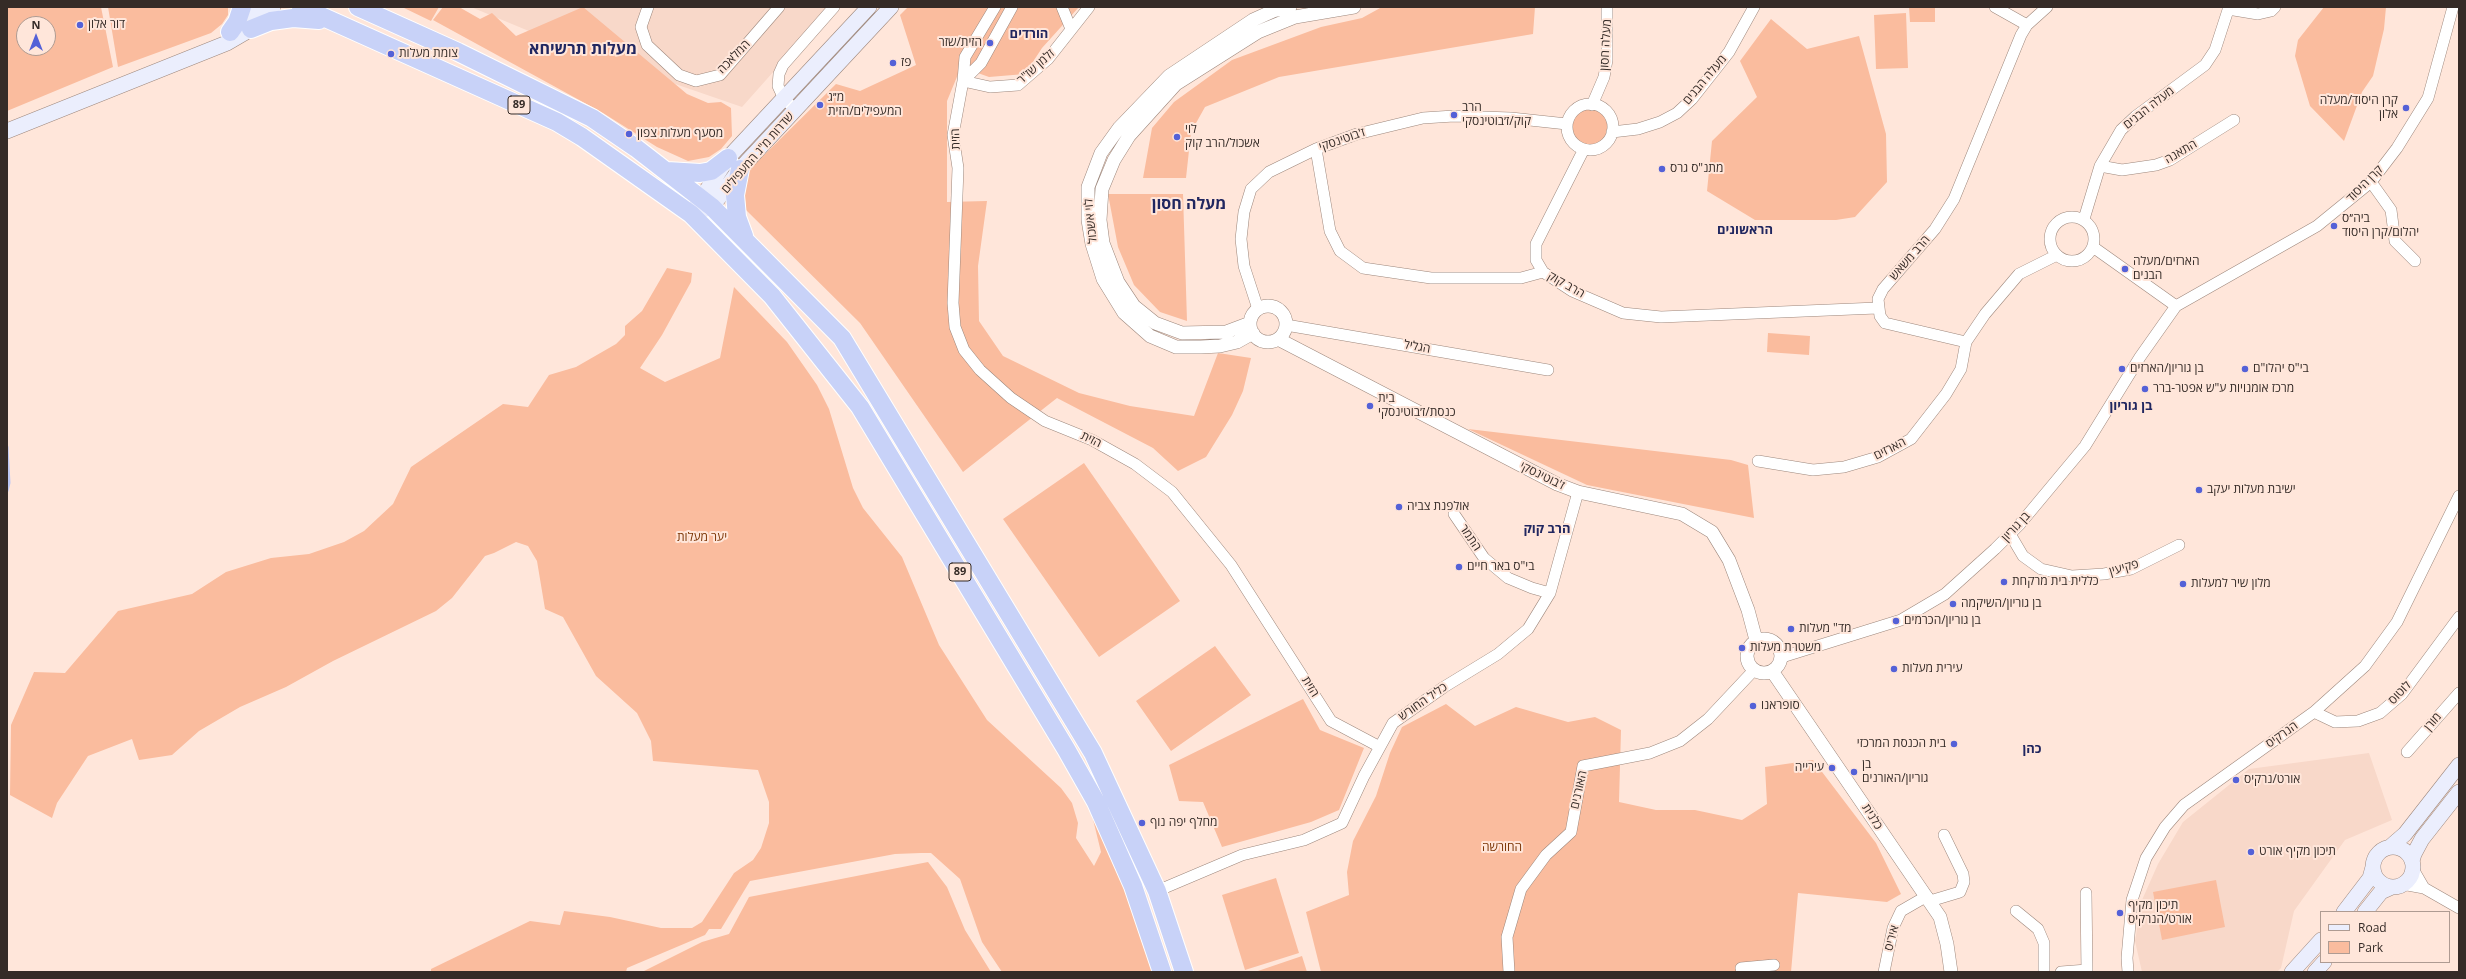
<!DOCTYPE html>
<meta charset="utf-8">
<style>
body{margin:0}
#map{position:relative;width:2466px;height:979px;overflow:hidden;background:#ffe6da;font-family:"Open Sans",sans-serif}
canvas{display:block}
.frame{position:absolute;inset:0;border:8px solid #352b27;pointer-events:none}
.legend{position:absolute;left:2320px;top:911px;width:130px;height:52px;box-sizing:border-box;background:#ffe6da;border:1px solid #ae9b92;margin:0;padding:5px 7px;list-style:none;font-size:12px;color:#352b27}
.legend li{display:flex;align-items:center;gap:8px;height:20px}
.legend b{width:20px;border:1px solid #ae9b92}
.north{position:absolute;left:16px;top:16px;width:40px;height:40px;box-sizing:border-box;background:#ffe6da;border:1px solid #ae9b92;border-radius:50%;rotate:0deg;font-size:11px;font-weight:700;line-height:16px;text-align:center;color:#352b27}
.north::after{content:'';display:block;margin:auto;width:14px;height:18px;background:#5461d7;clip-path:polygon(50% 0,100% 100%,50% 72%,0 100%)}
</style>
<div id="map">
<canvas width="2466" height="979"></canvas>
<div class="frame"></div>
<ul class="legend">
<li><b style="height:5px;background:#ebeefd"></b>Road</li>
<li><b style="height:11px;background:#fabc9e"></b>Park</li>
</ul>
<div class="north">N</div>
</div>
<script>
const c = document.querySelector('canvas').getContext('2d');
c.lineJoin = 'round';
function fill(path, color) { c.fillStyle = color; c.fill(path, 'evenodd'); }
const poly = rows => new Path2D(rows.map(r => 'M' + r).join(''));
function strokePath(path, color, width, dash) { c.strokeStyle = color; c.lineWidth = width; c.lineCap = dash ? 'butt' : 'round'; c.setLineDash(dash || []); c.stroke(path); }
function label(font, color, halo, rows, align = 'center') {
  c.font = font + ' "Open Sans",Heebo,sans-serif'; c.lineWidth = 4; c.setLineDash([]); c.textBaseline = 'middle'; c.strokeStyle = halo; c.fillStyle = color; for (const [text, x, y, turn = 0] of rows) {
    c.save(); c.translate(x, y); c.rotate((+turn || 0) * Math.PI / 180); c.textAlign = isNaN(turn) ? turn : align; if (halo) c.strokeText(text, 0, 0); c.fillText(text, 0, 0); c.restore();
  }
}
fill(poly([
 [471,7,831,7,742,107,565,46],
 [2369,753,2392,820,2345,840,2294,911,2281,968,2277,972,2142,972,2135,941,2142,900,2158,864,2183,822,2249,769]
]), '#f8d8c9');
fill(poly([
 [7,7,101,7,113,67,7,111],
 [24,24,48,24,48,48,24,48],
 [108,7,228,7,228,15,222,24,211,33,118,67],
 [402,7,439,7,431,21],
 [443,7,459,7,480,19,492,13,516,36,583,7,687,94,708,103,721,102,731,108,732,136,721,149,709,157,688,161,657,147,603,113,433,20],
 [908,7,1079,7,1042,48,1025,74,989,77,961,67,947,101,947,202,987,201,978,266,979,321,1003,356,1079,393,1130,406,1194,416,1218,353,1251,358,1243,391,1232,415,1206,457,1178,471,1153,448,1057,398,963,472,860,323,746,210,744,187,748,171,836,84,860,91,916,65,900,15],
 [1382,7,1535,7,1533,34,1279,77,1205,107,1191,132,1186,178,1143,178,1152,128,1174,102,1232,60,1321,27,1362,18],
 [1909,7,1935,7,1935,22,1910,22],
 [2324,7,2386,7,2384,29,2373,76,2362,92,2344,141,2310,106,2295,56,2298,40],
 [1906,13,1908,68,1876,69,1874,15],
 [1771,19,1807,49,1859,36,1886,134,1887,182,1855,217,1836,220,1755,220,1707,191,1712,141,1757,97,1740,61],
 '1570 127a19 19 0 1 1 38 0a19 19 0 1 1-38 0Z',
 [1108,194,1183,194,1187,321,1160,312,1134,285,1118,247],
 [667,268,692,273,691,282,662,335,640,368,665,382,720,358,734,287,787,342,817,385,829,409,853,488,863,508,902,557,939,645,987,720,1061,788,1072,803,1078,823,1076,838,1094,866,1101,852,1089,803,1146,937,1155,972,1002,972,982,942,960,879,931,853,921,853,895,854,750,881,721,929,709,929,705,935,627,968,626,972,431,972,431,969,530,921,560,925,564,911,610,917,661,928,692,928,702,922,734,873,753,860,761,848,769,823,769,802,758,770,653,761,651,741,637,713,596,676,563,617,545,609,537,561,528,546,516,542,494,553,485,556,452,598,436,611,333,661,286,687,240,707,199,731,172,755,139,760,132,739,88,756,57,803,52,818,10,795,11,725,34,672,65,673,118,611,192,594,226,572,271,558,309,554,344,542,364,531,393,504,411,467,503,404,528,407,549,375,576,367,616,344,625,335,625,326,642,311],
 [1768,333,1810,336,1809,355,1767,352],
 [1468,429,1731,460,1748,465,1754,518,1587,485],
 [1084,463,1180,601,1099,657,1003,519],
 [1215,646,1251,695,1171,751,1136,701],
 [1303,699,1320,730,1364,748,1339,810,1311,822,1222,847,1203,802,1179,801,1169,765],
 [1446,704,1475,726,1516,707,1568,722,1595,717,1621,730,1619,802,1656,810,1695,810,1742,820,1767,804,1765,767,1813,760,1876,843,1901,894,1887,902,1798,893,1791,972,1321,972,1306,912,1349,895,1347,872,1353,841,1376,796,1390,753,1402,727],
 [928,862,947,887,965,930,991,972,642,972,702,942,729,934,749,897],
 [1276,878,1299,953,1245,970,1222,895],
 [2216,880,2225,927,2162,940,2153,892],
 [1302,956,1307,972,1255,972]
]), '#fabc9e');
strokePath(poly([
 [7,447,9,483,7,491]
]), '#bcc7f5', 3);
const minor = poly([
 [648,7,641,27,647,45,679,75,696,81,720,75,779,7],
 [995,7,965,57,963,81,953,135,958,168,953,303,955,327,964,350,980,370,1011,398,1045,421,1092,440,1135,464,1172,492,1231,565,1331,721,1380,747],
 [1062,7,1071,29],
 [1995,7,2027,25],
 [2047,7,2027,25,2021,35,1954,199,1935,229,1883,289,1878,299,1880,316,1885,323,1966,342,1985,314,2019,274,2057,255],
 [2228,9,2258,14,2271,11,2275,7],
 [963,81,990,87,1018,85,1048,59,1089,7],
 [963,81,981,63,1012,7],
 '1567 127a23 23 0 1 1 46 0a23 23 0 1 1-46 0Z',
 [1592,105,1604,77,1607,60,1607,7],
 [796,110,784,99,778,86,779,74,783,65,834,7],
 [1612,132,1638,129,1660,122,1677,113,1692,99,1729,52,1754,7],
 [1316,149,1330,231,1340,251,1363,268,1431,278,1521,278,1543,272],
 [1584,149,1536,244,1536,260,1543,272,1572,291,1623,313,1661,317,1877,308],
 [2100,166,2122,170,2156,165,2170,160,2234,120],
 [2371,182,2391,210,2395,241,2415,261],
 '2050 239a22 22 0 1 1 44 0a22 22 0 1 1-44 0Z',
 [2084,219,2100,166,2121,130,2136,116,2205,65,2215,50,2229,7],
 [2093,247,2176,306],
 [1258,309,1244,266,1241,239,1244,212,1251,189,1269,172,1316,149,1357,134,1423,118,1454,116,1511,118,1567,124],
 [1286,325,1548,370],
 [1758,461,1813,470,1844,467,1878,457,1911,439,1946,394,1961,369,1966,342],
 [1454,514,1484,558,1508,578,1532,588,1550,593],
 [2010,534,2023,556,2041,569,2072,576,2104,574,2131,569,2179,545],
 [1782,657,1901,620,1945,594,1995,549,2020,524,2085,446,2140,357,2176,306,2317,226,2371,182,2397,148,2428,98,2453,7],
 [2314,712,2335,722,2358,721,2380,713,2402,694,2459,617],
 [2407,752,2459,693],
 [2413,869,2424,888],
 [2402,884,2424,888,2459,908],
 [1157,891,1242,855,1304,840,1342,823,1364,776,1393,723,1444,687,1498,654,1528,629,1550,593,1578,492],
 [2086,893,2087,972],
 [1930,901,1960,892,1964,882,1963,874,1944,835],
 [2016,911,2038,929,2044,943,2044,972],
 [1509,972,1507,937,1521,889,1546,855,1571,832,1583,766,1650,753,1680,741,1708,719,1754,670],
 [1742,972,1741,968,1774,965],
 [1884,972,1893,928,1901,911,1927,896],
 [2061,972,2087,970],
 [2128,972,2127,958,2132,900,2146,858,2165,827,2184,805,2314,712,2365,666,2397,622,2459,496]
]);
const tertiary = poly([
 '1250 324a18 18 0 1 1 36 0a18 18 0 1 1-36 0Z',
 [1250,323,1226,332,1182,333,1155,323,1134,306,1118,282,1103,243,1100,220,1102,189,1114,160,1129,136,1176,84,1258,32,1295,17,1354,7],
 [1253,333,1237,342,1220,346,1201,347,1176,347,1150,336,1124,313,1103,279,1092,244,1088,220,1088,187,1101,153,1119,128,1169,76,1253,20,1273,11,1290,7],
 [1278,339,1557,484,1578,492,1682,514,1712,532,1729,560,1748,610,1756,640],
 '1747 656a17 17 0 1 1 34 0a17 17 0 1 1-34 0Z',
 [1772,671,1940,917,1947,944,1951,972]
]);
const secondary = poly([
 [234,29,255,7],
 [7,131,227,43,251,29,273,7],
 [695,208,728,158,869,7],
 [691,214,712,207,740,169,891,7],
 [2390,847,2405,834,2459,765],
 '2373 867a20 20 0 1 1 40 0a20 20 0 1 1-40 0Z',
 [2412,861,2414,854,2422,839,2459,792],
 [2344,912,2370,878,2373,867],
 [2365,912,2381,892,2392,887],
 [2292,972,2321,940],
 [2315,972,2324,962]
]);
const trunk = poly([
 [301,7,557,122,582,137,691,214,772,296,860,407,1066,749,1096,802,1133,886,1162,972],
 [358,7,458,52,592,118,636,148,712,207,842,338,1093,753,1157,891,1184,972],
 [251,29,271,21,293,18,319,20],
 [230,32,237,22,242,7],
 [740,169,735,195,737,217,744,236],
 [667,171,700,173,711,171,728,158]
]);
strokePath(minor, '#9d877c', 12);
strokePath(tertiary, '#9d877c', 14);
strokePath(secondary, '#9d877c', 16);
strokePath(trunk, '#fff', 20);
strokePath(minor, '#fff', 11);
strokePath(tertiary, '#fff', 13);
strokePath(secondary, '#ebeefd', 15);
strokePath(trunk, '#c8d2f8', 18);
for (const [x, y, r, color] of [
 [80,25,4,"#5461d7"],
 [990,43,4,"#5461d7"],
 [391,54,4,"#5461d7"],
 [893,63,4,"#5461d7"],
 [820,105,4,"#5461d7"],
 [2406,108,4,"#5461d7"],
 [1454,115,4,"#5461d7"],
 [629,134,4,"#5461d7"],
 [1177,137,4,"#5461d7"],
 [1662,169,4,"#5461d7"],
 [2334,226,4,"#5461d7"],
 [2125,269,4,"#5461d7"],
 [2122,369,4,"#5461d7"],
 [2245,369,4,"#5461d7"],
 [2145,389,4,"#5461d7"],
 [1370,406,4,"#5461d7"],
 [2199,490,4,"#5461d7"],
 [1399,507,4,"#5461d7"],
 [1459,567,4,"#5461d7"],
 [2004,582,4,"#5461d7"],
 [2183,584,4,"#5461d7"],
 [1953,604,4,"#5461d7"],
 [1896,621,4,"#5461d7"],
 [1791,629,4,"#5461d7"],
 [1742,648,4,"#5461d7"],
 [1894,669,4,"#5461d7"],
 [1753,706,4,"#5461d7"],
 [1954,744,4,"#5461d7"],
 [1832,768,4,"#5461d7"],
 [1854,772,4,"#5461d7"],
 [2236,780,4,"#5461d7"],
 [1142,823,4,"#5461d7"],
 [2251,852,4,"#5461d7"],
 [2120,913,4,"#5461d7"]
]) { const dot = new Path2D(); dot.arc(x, y, r, 0, 2 * Math.PI); c.fillStyle = color; c.fill(dot); strokePath(dot, '#ffe6da', 1.5); }
for (const [x, y, w] of [
 [519,105,22],
 [960,572,22]
]) { const box = new Path2D(); box.roundRect(x - w / 2, y - 9, w, 18, 3); c.fillStyle = '#ffe6da'; c.fill(box); strokePath(box, '#352b27', 1); }
label('bold 11px', '#352b27', null, [
 ["89",519,105],
 ["89",960,572]
]);
label('12px', '#352b27', '#ffe6da', [
 ["דור אלון",88,25],
 ["הזית/שזר",982,43,"right"],
 ["צומת מעלות",399,54],
 ["פז",901,63],
 ["מ״ג",828,98],
 ["המעפילים/הזית",828,112],
 ["קרן היסוד/מעלה",2398,101,"right"],
 ["אלון",2398,115,"right"],
 ["הרב",1462,108],
 ["קוק/ז׳בוטינסקי",1462,122],
 ["לוי",1185,130],
 ["אשכול/הרב קוק",1185,144],
 ["מסעף מעלות צפון",637,134],
 ["מתנ\"ס גרס",1670,169],
 ["ביה״ס",2342,219],
 ["יהלום/קרן היסוד",2342,233],
 ["הארזים/מעלה",2133,262],
 ["הבנים",2133,276],
 ["בן גוריון/הארזים",2130,369],
 ["בי\"ס יהלו\"ם",2253,369],
 ["מרכז אומנויות ע\"ש אפטר-ברר",2153,389],
 ["בית",1378,399],
 ["כנסת/ז׳בוטינסקי",1378,413],
 ["ישיבת מעלות יעקב",2207,490],
 ["אולפנת צביה",1407,507],
 ["בי\"ס באר חיים",1467,567],
 ["כללית בית מרקחת",2012,582],
 ["מלון שיר למעלות",2191,584],
 ["בן גוריון/השיקמה",1961,604],
 ["בן גוריון/הכרמים",1904,621],
 ["מד\" מעלות",1799,629],
 ["משטרת מעלות",1750,648],
 ["עירית מעלות",1902,669],
 ["סופראנו",1761,706],
 ["בית הכנסת המרכזי",1946,744,"right"],
 ["בן",1862,765],
 ["גוריון/האורנים",1862,779],
 ["עירייה",1824,768,"right"],
 ["אורט/נרקיס",2244,780],
 ["מחלף יפה נוף",1150,823],
 ["תיכון מקיף אורט",2259,852],
 ["תיכון מקיף",2128,906],
 ["אורט/הנרקיס",2128,920]
], 'left');
label('12px', '#352b27', '#ffe6da', [
 ["מעלה חסון",1606,45,-87],
 ["המלאכה",734,57,-46],
 ["זלמן שז\"ר",1036,67,-42],
 ["מעלה הבנים",1705,80,-50],
 ["מעלה הבנים",2149,108,-38],
 ["הזית",956,139,-92],
 ["ז'בוטינסקי",1342,140,-19],
 ["התאנה",2181,152,-30],
 ["שדרות מ\"ג המעפילים",758,153,-49],
 ["קרן היסוד",2365,184,-45],
 ["לוי אשכול",1091,221,-96],
 ["הרב משאש",1910,258,-49],
 ["הרב קוק",1566,285,30],
 ["הגליל",1417,347,10],
 ["הזית",1091,440,25],
 ["הארזים",1890,449,-27],
 ["ז'בוטינסקי",1542,476,26],
 ["בן גוריון",2016,527,-47],
 ["התמר",1470,538,56],
 ["פקיעין",2124,568,-16],
 ["הזית",1310,687,58],
 ["לוטוס",2400,693,-46],
 ["כליל החורש",1423,702,-35],
 ["מורן",2433,722,-49],
 ["הנרקיס",2282,735,-35],
 ["האורנים",1579,790,-77],
 ["כלנית",1872,817,58],
 ["איריס",1892,938,-75]
]);
label('12px', '#7b3404', '#ffe6da', [
 ["יער מעלות",702,538],
 ["החורשה",1502,848]
]);
label('bold 13px', '#212760', '#ffe6da', [
 ["הורדים",1029,34],
 ["הראשונים",1745,230],
 ["בן גוריון",2131,406],
 ["הרב קוק",1547,529],
 ["כהן",2032,749]
]);
label('bold 16px', '#212760', '#ffe6da', [
 ["מעלות תרשיחא",583,49],
 ["מעלה חסון",1189,204]
]);
</script>
